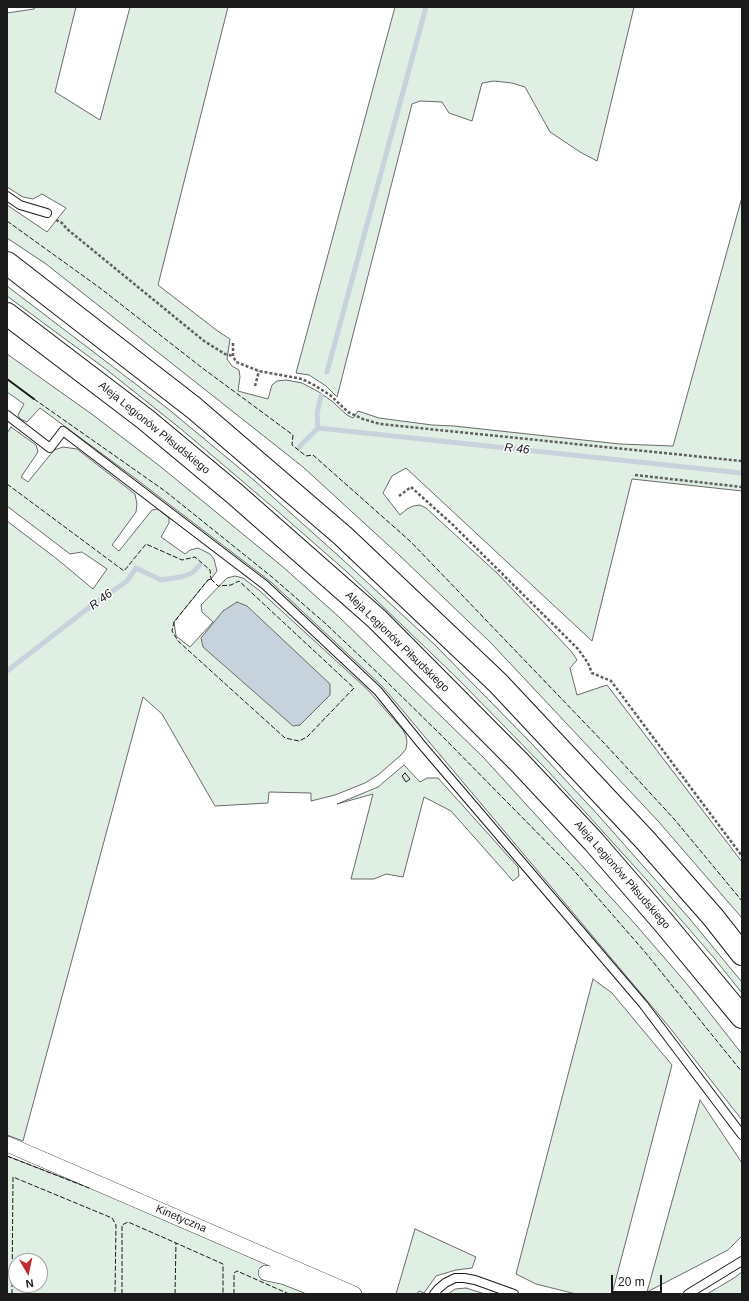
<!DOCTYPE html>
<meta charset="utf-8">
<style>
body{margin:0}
#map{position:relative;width:749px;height:1301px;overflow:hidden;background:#fff;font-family:Arial,sans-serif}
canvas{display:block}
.frame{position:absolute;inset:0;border:8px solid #1a1a1a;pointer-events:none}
.north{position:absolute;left:8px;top:1253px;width:40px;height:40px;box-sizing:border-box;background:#fff;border:1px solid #a3a3a3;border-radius:50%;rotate:171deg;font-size:11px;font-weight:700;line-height:16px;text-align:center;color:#1a1a1a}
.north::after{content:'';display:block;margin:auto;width:14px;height:18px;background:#c62828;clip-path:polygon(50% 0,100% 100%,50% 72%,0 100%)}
.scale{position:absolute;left:611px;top:1275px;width:51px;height:18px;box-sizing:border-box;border:2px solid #1a1a1a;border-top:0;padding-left:5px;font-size:12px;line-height:14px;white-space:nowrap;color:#1a1a1a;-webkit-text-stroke:3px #fff;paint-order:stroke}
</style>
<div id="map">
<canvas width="749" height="1301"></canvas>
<div class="frame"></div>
<div class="north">N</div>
<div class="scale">20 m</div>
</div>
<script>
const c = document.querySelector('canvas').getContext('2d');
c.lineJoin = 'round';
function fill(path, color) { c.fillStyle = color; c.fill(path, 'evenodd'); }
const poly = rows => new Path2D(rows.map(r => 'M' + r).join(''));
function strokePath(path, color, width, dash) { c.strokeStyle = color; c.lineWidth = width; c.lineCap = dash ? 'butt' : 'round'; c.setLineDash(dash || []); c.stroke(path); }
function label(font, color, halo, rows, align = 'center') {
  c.font = font + ' Arial,sans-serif'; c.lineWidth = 3; c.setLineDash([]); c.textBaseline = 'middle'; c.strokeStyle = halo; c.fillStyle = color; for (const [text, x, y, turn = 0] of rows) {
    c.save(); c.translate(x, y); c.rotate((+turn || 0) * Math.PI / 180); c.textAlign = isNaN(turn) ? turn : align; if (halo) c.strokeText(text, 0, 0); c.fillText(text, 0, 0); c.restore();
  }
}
const green = poly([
 [35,7,76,7,55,92,100,120,130,7,228,7,158,285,219,332,230,339,227,359,232,366,239,370,240,377,238,391,268,399,272,385,277,381,286,380,302,383,319,392,333,402,347,415,353,418,358,411,379,418,432,425,454,426,620,444,673,446,742,197,742,491,632,479,592,641,406,468,392,476,383,493,400,515,407,509,413,506,420,505,426,508,497,573,571,651,577,660,570,668,577,695,607,685,742,862,742,918,658,821,491,643,399,555,303,467,46,264,7,238,7,205,47,232,66,208,42,194,33,199,23,197,7,187,7,13,34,9,35,7],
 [395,7,634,7,597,161,580,152,550,132,525,87,512,83,494,81,482,83,472,121,449,113,442,102,420,101,412,104,337,397,326,386,309,375,296,373,395,7],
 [7,286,167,408,255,481,342,559,435,645,532,744,599,816,689,918,736,975,742,982,742,993,714,958,645,878,547,770,458,679,347,572,275,509,181,429,107,370,7,296,7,286],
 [7,354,93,415,161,467,283,567,338,616,483,757,636,925,687,984,742,1054,742,1120,670,1028,382,686,271,582,136,479,40,408,27,422,20,419,18,415,24,404,7,392,7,354],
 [11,427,36,445,37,448,38,452,21,477,28,482,54,450,63,447,77,449,135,494,137,504,136,512,112,545,119,551,152,510,158,509,169,518,169,523,161,537,185,554,190,550,198,548,210,554,214,559,217,571,211,579,208,580,174,622,176,636,190,647,213,622,202,612,201,605,227,578,235,576,243,578,260,591,368,690,403,730,406,736,407,742,406,749,401,755,378,775,365,783,335,795,311,801,311,793,269,792,268,803,215,806,162,714,143,697,23,1141,7,1135,7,521,57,559,93,589,107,569,82,552,70,554,7,506,7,433,11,427],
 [404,765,420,782,427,778,438,778,518,867,519,876,513,881,451,811,424,797,403,877,386,874,374,879,351,879,373,794,337,804,378,787,404,765],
 [593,979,612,993,672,1065,612,1294,576,1294,536,1284,516,1274,593,979],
 [700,1100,742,1163,742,1236,728,1250,647,1292,700,1100],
 [7,1156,155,1213,337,1294,7,1294,7,1156],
 [16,1261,40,1261,40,1285,16,1285,16,1261],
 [415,1229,476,1257,472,1268,456,1270,436,1276,424,1293,419,1291,417,1294,396,1294,415,1229],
 [742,1272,742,1294,707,1294,734,1278,742,1272],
 [466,1288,485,1294,448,1294,455,1289,466,1288]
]);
fill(green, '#e0efe3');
strokePath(green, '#6a6a6a', 1);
const water = poly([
 [237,602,247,606,330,684,330,695,300,725,293,726,203,647,201,638,223,611,237,602]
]);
fill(water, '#c6d2dc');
strokePath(water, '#6a6a6a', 1);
strokePath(poly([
 [327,372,426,7],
 [318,428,742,473],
 [318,428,317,413,321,396],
 [299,447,318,428],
 [7,671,91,606,127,581,136,568,161,580,181,577,192,573,200,565]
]), '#c6d2dc', 5);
const building = poly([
 [405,773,410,779,406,782,402,776,405,773]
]);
fill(building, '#e6e6e6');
strokePath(building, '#1a1a1a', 1);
const service = poly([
 [7,196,20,205,47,213],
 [7,415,50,448,63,431,265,585,378,691,421,744,643,1004,742,1135],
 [434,1294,438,1289,445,1283,455,1278,464,1278,475,1280,514,1294],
 [688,1294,742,1261]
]);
const minor = poly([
 [7,1144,354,1294],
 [266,1273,285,1277,328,1294]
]);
const motorway = poly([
 [7,263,194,408,343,536,498,683,646,841,713,917,742,954],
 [7,314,145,419,235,494,377,619,521,764,594,842,664,923,742,1017]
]);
strokePath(service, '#1a1a1a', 10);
strokePath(minor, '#1a1a1a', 16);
strokePath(motorway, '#1a1a1a', 24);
strokePath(poly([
 [56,220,62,223,67,229,204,341,225,354,233,356],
 [233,343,233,356,236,362,259,371,302,379,314,385,330,395,348,412,363,419,380,424,742,461],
 [255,386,259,371],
 [635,475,742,487],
 [399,496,411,487,452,524,578,649,588,663,592,673,611,681,742,856]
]), '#5f5f5f', 2.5, [3, 2]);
strokePath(service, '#fff', 8);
strokePath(minor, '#fff', 15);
strokePath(motorway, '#fff', 22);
strokePath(poly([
 [7,221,100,288,201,367,293,435,292,445,306,456,313,455,411,542,605,744,675,820,742,901],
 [34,399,165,491,272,577,326,624,383,678,445,739,570,866,645,952,742,1072],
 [7,484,124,571,146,544,182,560,195,557,210,570,211,579],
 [211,579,218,586,231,585,239,581,354,688,307,737,299,741,285,738,178,641,172,631,174,622,208,580,211,579],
 [7,1156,89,1188],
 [7,1177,7,1209],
 [12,1294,13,1177,112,1218,116,1225,115,1294],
 [122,1294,122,1225,128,1222,176,1243],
 [175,1294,176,1243,223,1264,223,1294],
 [234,1294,234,1273,237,1271,289,1294]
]), '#1a1a1a', 1, [5, 2]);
strokePath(poly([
 [7,379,34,399]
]), '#1a1a1a', 2);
label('11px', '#1a1a1a', '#fff', [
 ["Aleja Legionów Piłsudskiego",154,428,39],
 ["Aleja Legionów Piłsudskiego",397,642,44],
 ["Aleja Legionów Piłsudskiego",622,875,49],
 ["Kinetyczna",181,1219,23]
]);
label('italic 12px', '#1a1a1a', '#fff', [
 ["R 46",517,449,6],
 ["R 46",101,600,-37]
]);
</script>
